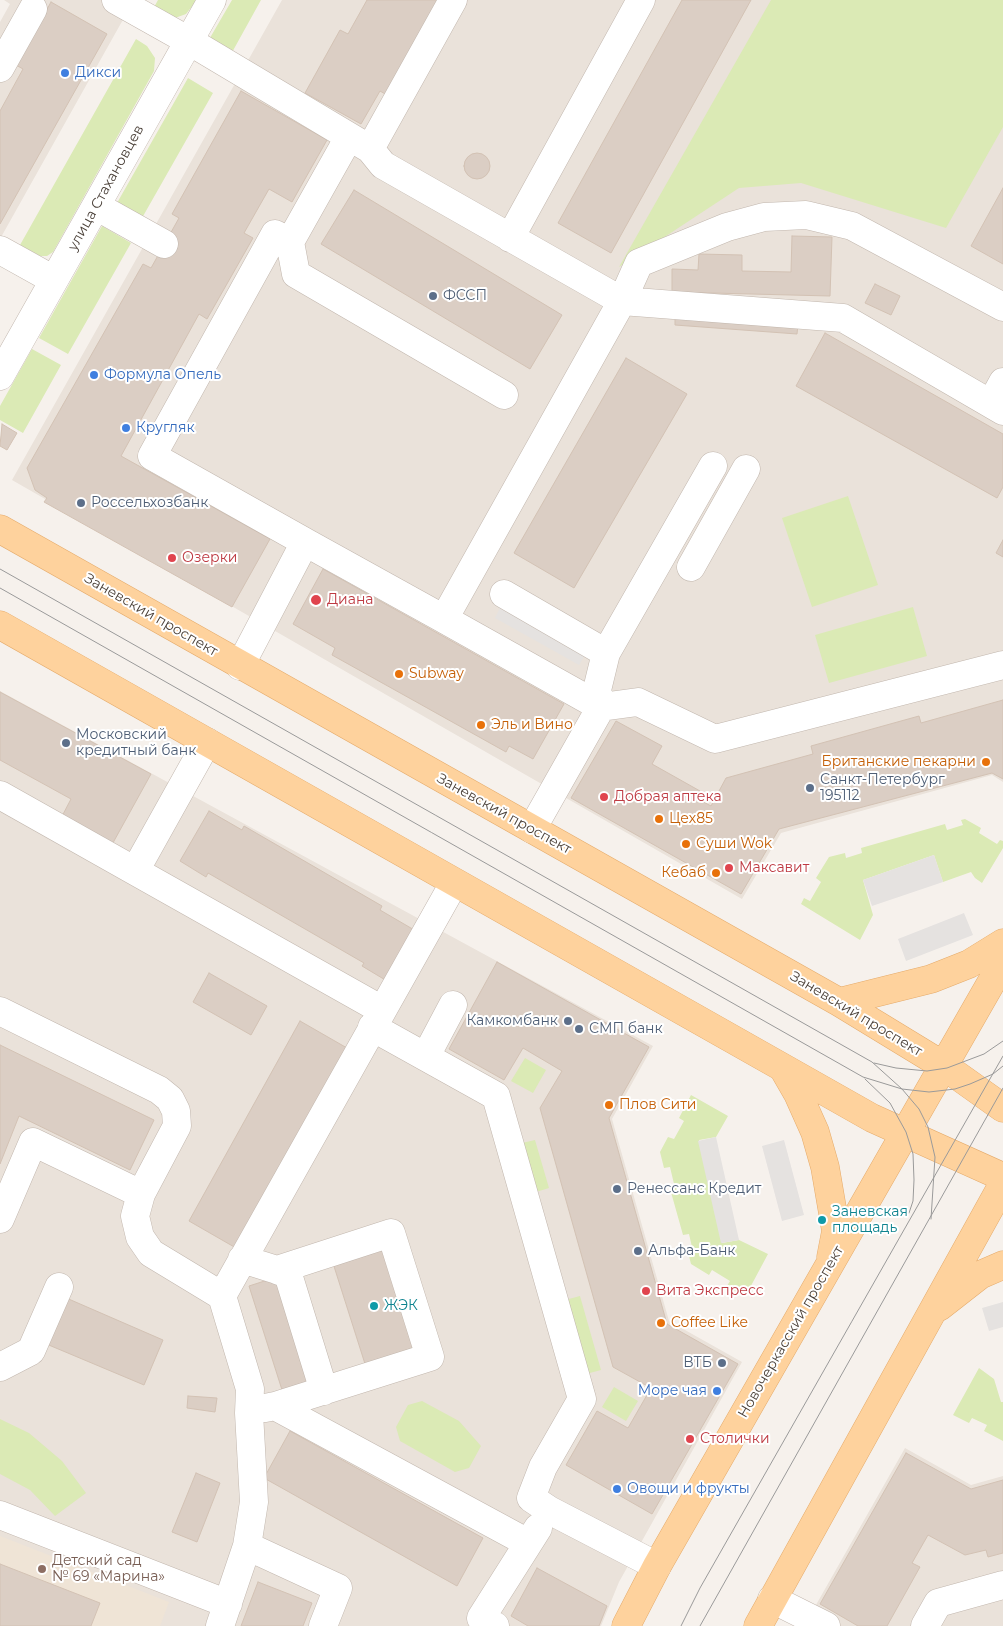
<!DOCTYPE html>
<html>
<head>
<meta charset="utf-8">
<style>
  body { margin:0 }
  canvas { display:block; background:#f6f1ec }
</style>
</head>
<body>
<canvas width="1003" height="1626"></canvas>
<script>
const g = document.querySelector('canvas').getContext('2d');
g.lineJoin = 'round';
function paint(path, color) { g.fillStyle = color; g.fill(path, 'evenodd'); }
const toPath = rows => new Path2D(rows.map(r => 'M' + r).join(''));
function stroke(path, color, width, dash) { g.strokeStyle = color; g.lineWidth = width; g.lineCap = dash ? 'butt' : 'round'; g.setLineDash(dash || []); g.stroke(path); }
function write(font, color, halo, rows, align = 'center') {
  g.font = font + ' Montserrat,sans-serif'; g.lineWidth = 4; g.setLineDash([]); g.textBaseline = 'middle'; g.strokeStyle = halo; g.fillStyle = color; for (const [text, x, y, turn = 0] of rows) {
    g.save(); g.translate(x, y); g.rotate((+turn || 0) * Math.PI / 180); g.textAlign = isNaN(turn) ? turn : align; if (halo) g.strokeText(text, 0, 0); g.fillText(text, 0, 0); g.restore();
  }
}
const residential = toPath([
  [4,0,134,0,0,239,0,22,10,4],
  [282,0,1003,0,1003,782,992,775,781,833,742,899,12,480],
  [0,691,653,1046,612,1119,669,1321,742,1362,619,1582,601,1626,0,1626],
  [905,1448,971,1485,1003,1476,1003,1626,804,1626]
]);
const education = toPath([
  [0,1536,169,1602,160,1626,0,1626]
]);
const green = toPath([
  [158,0,197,0,186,14,175,18,152,11],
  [232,0,261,0,230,56,207,43],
  [771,0,1003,0,1003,127,946,228,801,183,739,188,619,267],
  [136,39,147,46,155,58,154,71,53,252,47,256,40,256,20,245],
  [188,78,213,93,142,218,117,203],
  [102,226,131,243,68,354,39,338],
  [32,349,61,365,23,433,0,420,0,406],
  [848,496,878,585,812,607,782,518],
  [913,607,927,656,829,683,815,635],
  [965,819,981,828,979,833,997,844,1000,840,1003,841,1003,848,982,883,975,878,971,872,943,882,934,855,863,880,873,915,860,940,801,904,804,898,810,901,821,882,816,878,829,857,845,853,846,858,862,853,861,848,945,824,947,830,963,825,961,820],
  [525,1058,546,1070,533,1093,511,1081],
  [691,1095,728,1116,716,1137,699,1140,722,1243,739,1240,768,1254,745,1297,727,1286,730,1281,712,1270,709,1275,691,1264,687,1248,692,1247,689,1234,683,1235,669,1185,674,1184,670,1167,664,1168,660,1152,668,1137,674,1139,684,1121,679,1118],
  [535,1140,549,1188,536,1192,522,1143],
  [580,1296,601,1370,586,1374,565,1300],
  [979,1368,994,1379,1001,1402,1003,1402,1003,1441,984,1431,987,1425,972,1418,969,1423,953,1415],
  [614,1387,638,1401,626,1421,602,1407],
  [422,1401,459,1421,481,1446,469,1468,455,1472,400,1441,396,1427,408,1405],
  [0,1419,29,1433,62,1461,86,1493,55,1516,30,1490,0,1474]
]);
const parking = toPath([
  [502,604,587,652,579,665,495,618],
  [934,855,943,882,872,906,863,880],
  [964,913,973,935,906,961,898,939],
  [716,1137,739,1240,721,1243,698,1141],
  [784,1140,804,1215,782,1221,762,1146],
  [1003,1302,1003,1327,989,1331,982,1308]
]);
const building = toPath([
  [367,0,440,0,387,95,380,91,361,124,305,93,340,30,348,34,367,0],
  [682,0,751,0,611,253,558,223,682,0],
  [51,2,107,34,0,224,0,111,23,69,16,65,51,2],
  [241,91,327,140,292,202,269,189,244,233,253,238,207,319,199,314,121,456,270,539,232,607,44,502,47,498,35,490,27,468,143,264,151,268,179,218,172,214,241,91],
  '464 166a13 13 0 1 1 26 0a13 13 0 1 1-26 0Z',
  [1003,188,1003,264,971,246,1003,188],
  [354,190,562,315,530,369,321,244,354,190],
  [792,236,832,237,830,296,672,292,672,269,698,270,699,254,742,255,742,271,791,272,792,236],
  [875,284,900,296,891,315,865,303,875,284],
  [675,315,798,324,797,334,675,325,675,315],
  [825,333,1003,434,1003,487,997,498,796,386,825,333],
  [626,358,687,394,574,588,514,553,626,358],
  [2,424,17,433,7,450,0,446,2,424],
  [1003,540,1003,557,996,553,1003,540],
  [323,569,564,704,533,759,509,746,506,752,420,704,332,655,335,648,293,624,323,569],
  [0,692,151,774,109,850,59,822,71,799,0,760,0,692],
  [1003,700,1003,779,992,773,779,829,741,894,571,798,616,721,662,746,652,764,700,791,696,798,711,806,726,778,813,754,811,746,919,716,921,723,1003,700],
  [209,811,242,830,244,826,382,906,380,910,416,931,387,981,362,966,364,963,208,873,206,877,180,861,209,811],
  [497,962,649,1047,609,1118,667,1324,738,1364,652,1514,566,1465,597,1411,628,1428,651,1388,613,1367,540,1108,562,1071,523,1048,504,1080,449,1049,497,962],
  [209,973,267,1006,251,1035,193,1002,209,973],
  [300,1021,347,1048,236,1248,189,1221,300,1021],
  [0,1045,154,1120,130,1170,19,1116,0,1164,0,1045],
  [383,1244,416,1351,366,1367,332,1260,383,1244],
  [277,1277,310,1384,283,1393,249,1286,277,1277],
  [64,1297,163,1340,144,1385,44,1343,64,1297],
  [188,1396,217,1398,215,1412,187,1408,188,1396],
  [290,1431,483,1538,457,1586,264,1478,290,1431],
  [906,1453,971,1489,1003,1480,1003,1553,988,1557,986,1550,965,1555,928,1535,912,1563,920,1567,887,1626,858,1626,820,1604,906,1453],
  [196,1473,220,1483,197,1542,172,1532,196,1473],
  [0,1564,100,1603,91,1626,0,1626,0,1564],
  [537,1568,607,1606,599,1626,528,1626,511,1616,537,1568],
  [258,1582,312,1603,303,1626,241,1626,258,1582]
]);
const minor = toPath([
  [116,0,189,41,370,149,383,165,622,301,444,619,601,707,532,829],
  [0,68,33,9],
  [370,149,453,0],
  [96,206,164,244],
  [510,238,641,0],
  [290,242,296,274,504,395],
  [0,250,54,280],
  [1003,307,852,226,806,215,764,217,727,227,639,263,622,301,843,318,1003,411],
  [0,376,212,0],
  [991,404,1003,382],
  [713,466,606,653,597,690,601,707,638,702,715,739,1003,665],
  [305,542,444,619],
  [691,567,746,469],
  [504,594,606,653],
  [240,666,305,542,152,456,275,234,290,242,349,137],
  [207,742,135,871,382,1010],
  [0,795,135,871],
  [0,1011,159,1090,170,1099,176,1111,177,1126,141,1194,135,1216,140,1237,151,1253,222,1296,250,1389,249,1413,254,1502,247,1546,220,1626],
  [372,1027,496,1096,582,1399,543,1467,531,1498,549,1510,657,1566],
  [426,1056,453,1005],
  [0,1219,33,1142,141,1194],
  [242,1259,277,1270,391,1233,430,1357,275,1406],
  [277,1270,288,1274,324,1391],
  [222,1296,454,883],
  [0,1367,31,1351,59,1287],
  [265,1408,275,1406,528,1543],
  [0,1515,228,1604],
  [247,1546,338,1588,323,1626],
  [772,1599,826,1626],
  [495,1626,481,1618,538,1528],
  [925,1626,938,1603,1003,1585]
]);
const major = toPath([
  [0,529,839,1002,944,1066,1003,1108],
  [0,625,872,1118,1003,1177],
  [839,1002,931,979,969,964,1003,943],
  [783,1068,798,1094,815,1132,825,1167,836,1231,831,1257],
  [939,1307,980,1275,1003,1265],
  [626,1626,657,1566,1003,962],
  [758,1626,1003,1184]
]);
const tram = toPath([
  [0,569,872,1062,902,1089,919,1109,928,1127,935,1157,931,1219],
  [0,588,863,1077,902,1089,929,1092,955,1089,970,1084,993,1074,1003,1066],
  [874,1063,896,1068,927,1071,947,1068,984,1054,1003,1041],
  [865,1079,890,1103,906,1132,913,1154,914,1180,913,1201,909,1213],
  [681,1626,700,1588,1003,1056],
  [700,1626,1003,1088]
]);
const markers = [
  [65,73,5,"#3f7fe0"],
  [433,296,5,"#5c6f8a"],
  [94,375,5,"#3f7fe0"],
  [126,428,5,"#3f7fe0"],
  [81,503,5,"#5c6f8a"],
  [172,558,5,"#e0444e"],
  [316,600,6,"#e0444e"],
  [399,674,5,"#e8710a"],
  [481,725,5,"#e8710a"],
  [66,743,5,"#5c6f8a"],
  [986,762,5,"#e8710a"],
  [810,788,5,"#5c6f8a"],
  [604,797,5,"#e0444e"],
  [659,819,5,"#e8710a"],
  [686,844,5,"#e8710a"],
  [729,868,5,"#e0444e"],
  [716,873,5,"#e8710a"],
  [568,1021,5,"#5c6f8a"],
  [579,1029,5,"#5c6f8a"],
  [609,1105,5,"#e8710a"],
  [617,1189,5,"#5c6f8a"],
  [822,1220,5,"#0f9aa8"],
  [638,1251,5,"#5c6f8a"],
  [646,1291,5,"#e0444e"],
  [374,1306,5,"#0f9aa8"],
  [661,1323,5,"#e8710a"],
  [722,1363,5,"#5c6f8a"],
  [717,1391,5,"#3f7fe0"],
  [690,1439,5,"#e0444e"],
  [617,1489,5,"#3f7fe0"],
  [42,1569,5,"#8d6e63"]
];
const shopNames = [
  ["Дикси",75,73],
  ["Формула Опель",104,375],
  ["Кругляк",136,428],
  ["Море чая",707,1391,"right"],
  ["Овощи и фрукты",627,1489]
];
const streetNames = [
  ["улица Стахановцев",106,188,-61],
  ["Заневский проспект",151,615,30],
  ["Заневский проспект",504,814,29],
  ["Заневский проспект",856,1014,31],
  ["Новочеркасский проспект",791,1332,-60]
];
const serviceNames = [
  ["ФССП",443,296],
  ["Россельхозбанк",91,503],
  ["Московский",76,735],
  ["кредитный банк",76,751],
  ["Санкт-Петербург",820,780],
  ["195112",820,796],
  ["Камкомбанк",558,1021,"right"],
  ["СМП банк",589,1029],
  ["Ренессанс Кредит",627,1189],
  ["Альфа-Банк",648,1251],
  ["ВТБ",712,1363,"right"]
];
const healthNames = [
  ["Озерки",182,558],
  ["Диана",327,600],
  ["Добрая аптека",614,797],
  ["Максавит",739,868],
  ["Вита Экспресс",656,1291],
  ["Столички",700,1439]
];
const foodNames = [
  ["Subway",409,674],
  ["Эль и Вино",491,725],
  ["Британские пекарни",976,762,"right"],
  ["Цех85",669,819],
  ["Суши Wok",696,844],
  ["Кебаб",706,873,"right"],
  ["Плов Сити",619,1105],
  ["Coffee Like",671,1323]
];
const cultureNames = [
  ["Заневская",832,1212],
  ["площадь",832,1228],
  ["ЖЭК",384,1306]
];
const educationNames = [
  ["Детский сад",52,1561],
  ["№ 69 «Марина»",52,1577]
];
paint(residential, '#eae2da');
paint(education, '#efe4d6');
paint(green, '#dbeab5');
paint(parking, '#e5e2e0');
paint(building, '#dbcec4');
stroke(building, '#d3c2b4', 1);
stroke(minor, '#c2b7ae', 29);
stroke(major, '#e5ab6b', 29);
stroke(minor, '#fff', 28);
stroke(major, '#fed29d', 28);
stroke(tram, '#9a9a9a', 1);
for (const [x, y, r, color] of markers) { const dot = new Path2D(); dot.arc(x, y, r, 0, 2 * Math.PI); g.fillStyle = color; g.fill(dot); stroke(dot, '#fff', 2); }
write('14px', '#366cbe', '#fff', shopNames, 'left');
write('14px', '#4b4139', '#fff', streetNames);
write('14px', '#4e5e75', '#fff', serviceNames, 'left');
write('14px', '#be3a42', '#fff', healthNames, 'left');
write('14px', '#c56008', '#fff', foodNames, 'left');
write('14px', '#0d838f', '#fff', cultureNames, 'left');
write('14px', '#785e54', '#fff', educationNames, 'left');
</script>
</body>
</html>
